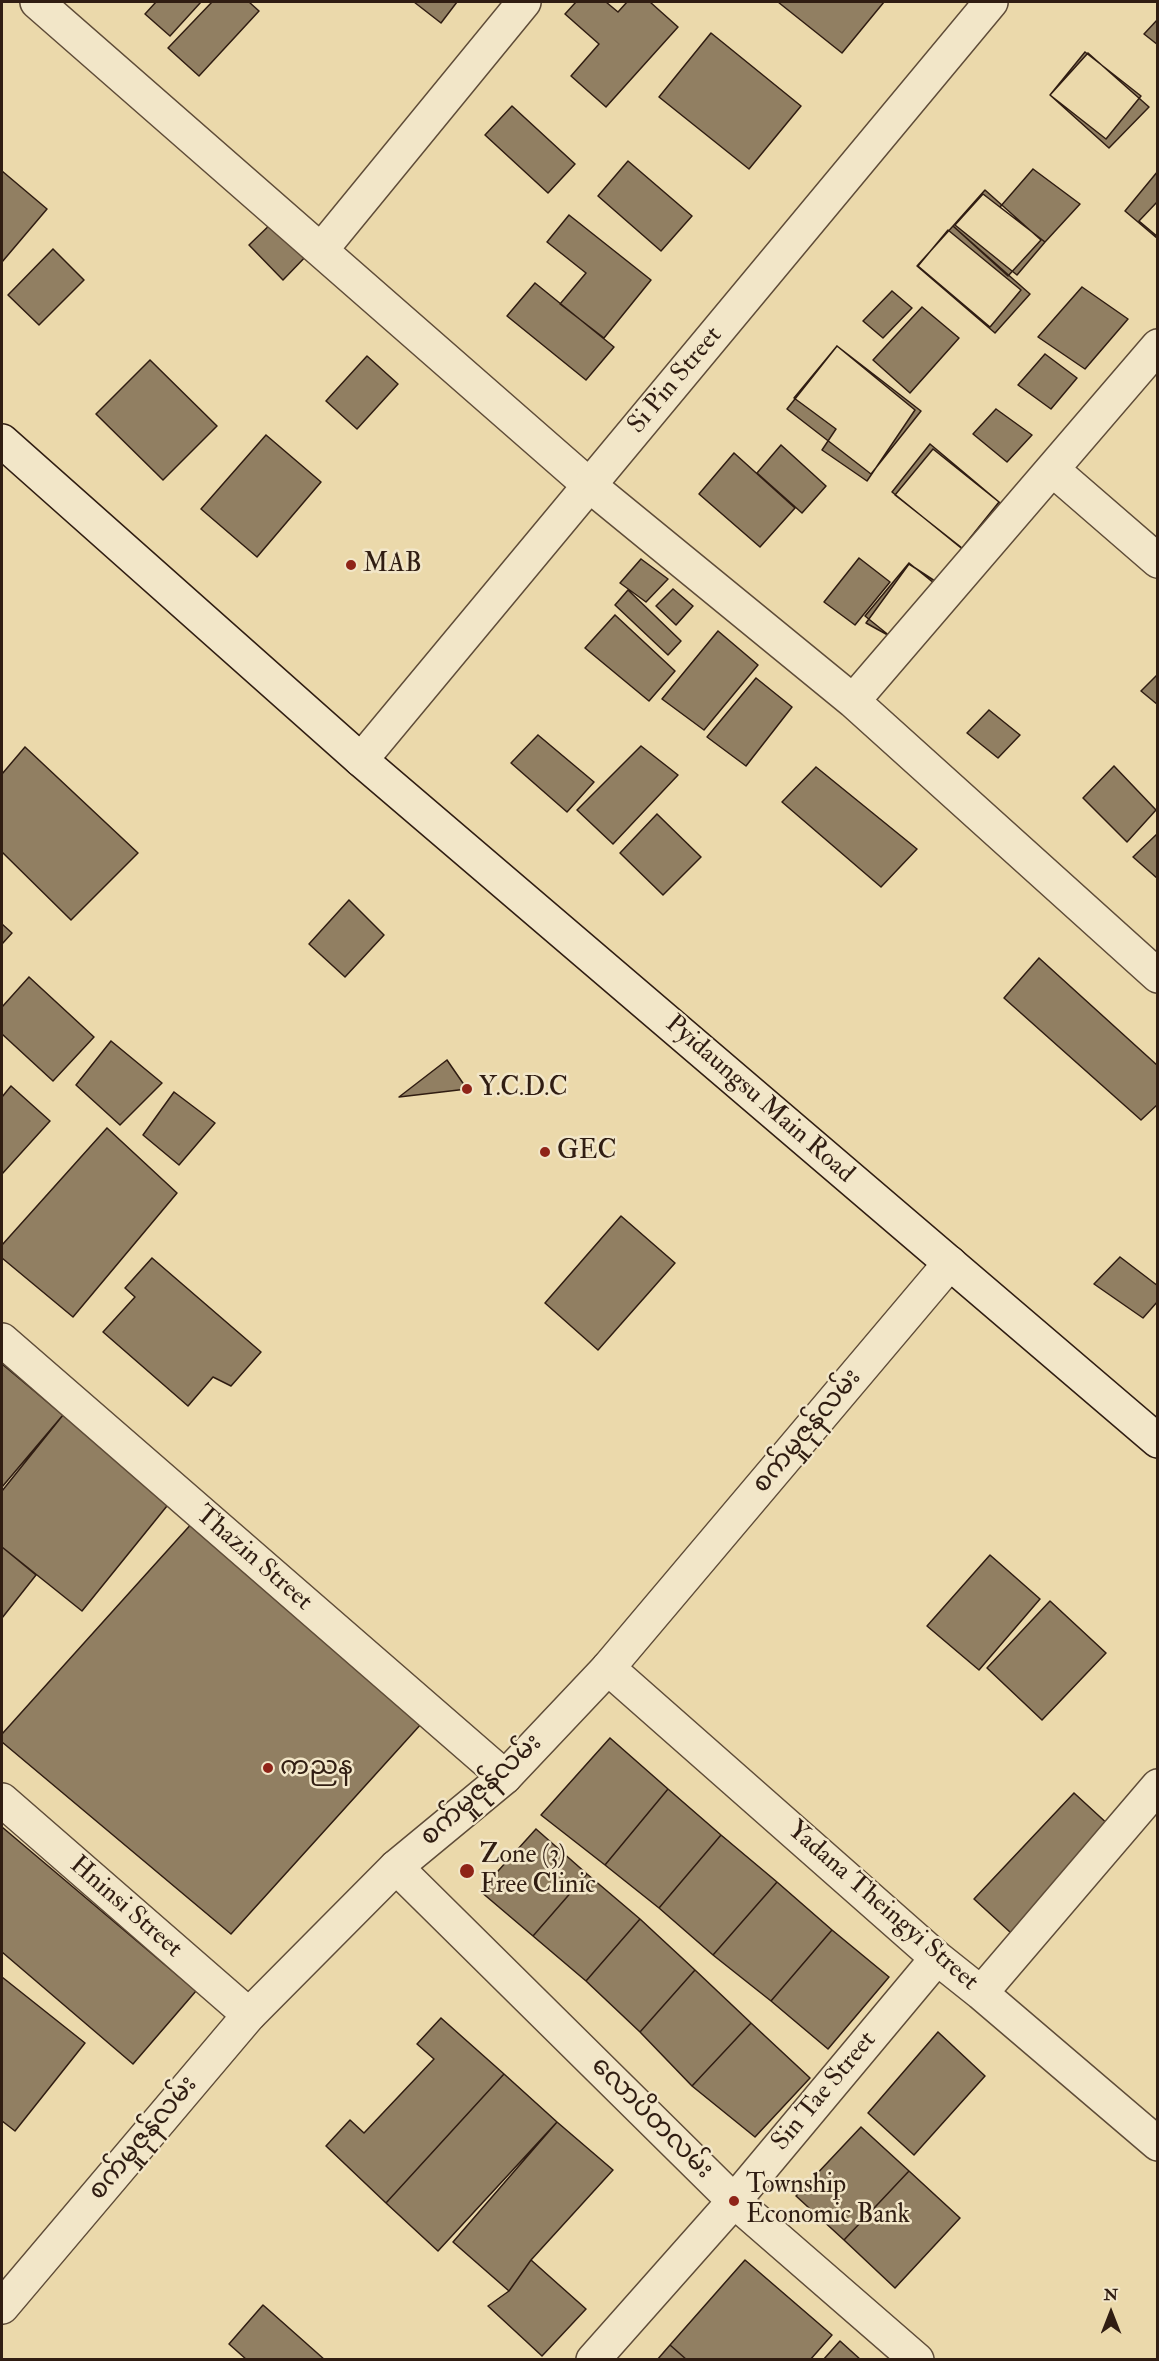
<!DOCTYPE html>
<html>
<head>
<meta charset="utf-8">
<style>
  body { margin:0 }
  #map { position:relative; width:1159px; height:2361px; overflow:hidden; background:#ebd9ab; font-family:"IM FELL Double Pica",serif }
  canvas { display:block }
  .frame { position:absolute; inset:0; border:3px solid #301d12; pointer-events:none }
  .north { position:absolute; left:1081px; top:2283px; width:60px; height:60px; -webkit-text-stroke:4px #f2e6c8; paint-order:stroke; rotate:0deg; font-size:16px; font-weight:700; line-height:24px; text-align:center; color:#301d12 }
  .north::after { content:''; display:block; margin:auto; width:21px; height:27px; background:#301d12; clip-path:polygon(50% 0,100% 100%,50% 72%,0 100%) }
</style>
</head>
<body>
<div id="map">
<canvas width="1159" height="2361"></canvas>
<div class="frame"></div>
<div class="north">N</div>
</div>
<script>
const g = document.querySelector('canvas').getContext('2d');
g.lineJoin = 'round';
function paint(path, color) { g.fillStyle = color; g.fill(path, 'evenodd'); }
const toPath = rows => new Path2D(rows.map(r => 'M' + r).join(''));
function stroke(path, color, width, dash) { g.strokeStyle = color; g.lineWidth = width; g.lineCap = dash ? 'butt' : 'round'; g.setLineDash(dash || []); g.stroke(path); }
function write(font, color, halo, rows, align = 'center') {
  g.font = font + ' "IM FELL Double Pica","Noto Sans Myanmar",serif'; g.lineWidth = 5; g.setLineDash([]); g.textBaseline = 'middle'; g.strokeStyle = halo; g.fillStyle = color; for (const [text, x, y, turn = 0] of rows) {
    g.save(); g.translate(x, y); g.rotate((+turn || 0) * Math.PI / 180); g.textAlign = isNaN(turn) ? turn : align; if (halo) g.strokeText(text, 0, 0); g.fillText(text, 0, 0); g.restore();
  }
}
const building = toPath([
  [156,2,201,2,170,36,145,14,156,2],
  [212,2,249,2,259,11,199,76,168,48,212,2],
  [414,2,457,2,441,23,414,2],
  [576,2,606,2,618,12,627,2,650,2,678,27,606,107,571,76,599,44,565,14,576,2],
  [778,2,884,2,842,53,778,2],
  [1158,19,1158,45,1144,34,1158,19],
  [711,33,801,106,749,169,659,97,711,33],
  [1085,52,1141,96,1106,139,1050,95,1085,52],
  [1088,53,1149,107,1109,148,1050,95,1088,53],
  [512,106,575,164,548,193,485,135,512,106],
  [628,161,692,216,661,251,598,196,628,161],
  [1033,169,1080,204,1045,242,1000,207,1033,169],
  [2,171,47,209,2,262,2,171],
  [1158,171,1158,239,1125,211,1158,171],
  [985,190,1041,240,1008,276,953,226,985,190],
  [983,194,1045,242,1017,275,955,225,983,194],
  [1158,201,1158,237,1139,221,1158,201],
  [569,215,651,280,604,338,560,304,586,273,547,242,569,215],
  [277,218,311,251,283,280,249,245,277,218],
  [953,226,1030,294,995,333,917,266,953,226],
  [948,230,1021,290,990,327,918,266,948,230],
  [53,249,84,280,39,325,8,295,53,249],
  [535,283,614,347,586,380,507,316,535,283],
  [1082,287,1128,319,1085,369,1038,337,1082,287],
  [892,291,912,308,883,338,863,321,892,291],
  [922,307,959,338,910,393,873,360,922,307],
  [837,346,921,411,871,474,787,409,837,346],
  [837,346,915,410,867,481,822,450,836,429,794,398,837,346],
  [1045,354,1077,378,1051,409,1018,385,1045,354],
  [367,356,398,384,357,429,326,401,367,356],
  [150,360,217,426,163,480,96,414,150,360],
  [996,409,1032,435,1007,462,973,434,996,409],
  [266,435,321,482,257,557,201,509,266,435],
  [930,444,1005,507,966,552,892,492,930,444],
  [781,445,826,486,802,513,757,473,781,445],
  [933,449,999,502,962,548,895,495,933,449],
  [734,453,795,508,760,547,699,494,734,453],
  [859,558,890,582,855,625,824,602,859,558],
  [641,559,668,579,646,602,620,583,641,559],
  [909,563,940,588,896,641,865,616,909,563],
  [909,564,938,583,895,639,866,623,909,564],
  [673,589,693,606,676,625,656,606,673,589],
  [628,590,681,641,668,655,615,605,628,590],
  [615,615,675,671,649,701,585,648,615,615],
  [718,631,758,665,704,730,662,699,718,631],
  [1158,674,1158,705,1141,691,1158,674],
  [756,678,792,707,746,766,707,737,756,678],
  [989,710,1020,735,998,758,967,733,989,710],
  [538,735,594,782,567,812,511,763,538,735],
  [641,746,678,775,613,844,577,810,641,746],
  [25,747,138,853,71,920,2,852,2,774,25,747],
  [1114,766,1156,810,1127,842,1083,798,1114,766],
  [816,767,917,849,881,887,782,802,816,767],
  [657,814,701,857,663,895,620,853,657,814],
  [1158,833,1158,879,1133,857,1158,833],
  [349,900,384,935,345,977,309,944,349,900],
  [2,924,12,933,2,944,2,924],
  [1039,958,1158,1066,1158,1104,1141,1120,1004,998,1039,958],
  [29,977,94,1037,53,1081,2,1034,2,1007,29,977],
  [111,1041,162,1083,120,1125,76,1085,111,1041],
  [447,1060,467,1089,399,1097,447,1060],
  [11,1086,50,1121,2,1174,2,1097,11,1086],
  [174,1092,215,1123,179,1165,143,1135,174,1092],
  [107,1128,177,1193,73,1317,2,1258,2,1245,107,1128],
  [621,1216,675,1263,598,1350,545,1303,621,1216],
  [1120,1257,1158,1286,1158,1301,1143,1318,1094,1284,1120,1257],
  [152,1258,261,1352,231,1386,213,1377,188,1406,103,1332,135,1297,125,1288,152,1258],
  [2,1364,63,1415,2,1487,2,1364],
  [63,1415,171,1501,82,1611,2,1547,2,1491,63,1415],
  [194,1521,422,1723,231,1934,2,1742,2,1734,194,1521],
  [2,1547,36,1575,2,1618,2,1547],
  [990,1555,1040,1599,979,1670,927,1626,990,1555],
  [1050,1601,1106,1653,1042,1720,987,1668,1050,1601],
  [610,1738,668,1789,605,1865,541,1815,610,1738],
  [668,1789,721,1835,659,1908,605,1865,668,1789],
  [1074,1793,1111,1827,1011,1933,974,1899,1074,1793],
  [2,1827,196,1991,133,2064,2,1952,2,1827],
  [536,1829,587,1874,533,1936,480,1891,536,1829],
  [721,1835,777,1882,713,1955,659,1908,721,1835],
  [587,1874,640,1919,586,1981,533,1936,587,1874],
  [777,1882,832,1930,771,2001,713,1955,777,1882],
  [640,1919,695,1970,640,2032,586,1981,640,1919],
  [832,1930,889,1977,828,2049,771,2001,832,1930],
  [695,1970,751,2023,692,2086,640,2032,695,1970],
  [2,1977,85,2043,15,2131,2,2121,2,1977],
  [441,2018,504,2074,386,2203,326,2146,350,2120,364,2133,434,2059,417,2044,441,2018],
  [751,2023,810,2078,755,2137,692,2086,751,2023],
  [938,2032,985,2076,914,2155,868,2113,938,2032],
  [504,2074,557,2122,438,2251,386,2203,504,2074],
  [557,2122,613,2170,531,2260,509,2291,453,2242,557,2122],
  [861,2127,909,2171,844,2240,796,2196,861,2127],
  [909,2171,960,2218,895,2288,844,2240,909,2171],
  [531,2260,586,2309,542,2356,488,2306,509,2291,531,2260],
  [745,2260,832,2335,810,2360,687,2360,670,2345,745,2260],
  [263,2305,325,2360,247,2360,229,2344,263,2305],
  [840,2341,861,2360,823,2360,840,2341],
  [670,2345,687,2360,657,2360,670,2345]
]);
const minor = toPath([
  [37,2,589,485,853,701,1158,976],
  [321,250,524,2],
  [1053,470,1158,561],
  [853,701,1158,346],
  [2,1340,505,1777],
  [608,1668,937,1958,981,1993,1158,2144],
  [2,1800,249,2015],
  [396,1867,734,2201,917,2360],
  [981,1993,1158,1786],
  [593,2360,734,2201,937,1958]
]);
const tertiary = toPath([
  [361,760,991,2],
  [2,2307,249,2015,396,1867,505,1777,608,1668,950,1263]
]);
const secondary = toPath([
  [2,441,361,760,1158,1441]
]);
const markers = [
  [351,565,6,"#8f2418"],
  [467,1089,6,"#8f2418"],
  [545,1152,6,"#8f2418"],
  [268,1768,6,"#8f2418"],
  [467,1871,8,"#8f2418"],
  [734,2201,6,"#8f2418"]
];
const streetNames = [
  ["Si Pin Street",676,381,-50],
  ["Pyidaungsu Main Road",759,1100,41],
  ["စက်မှုဇုန်လမ်း",808,1432,-50],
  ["Thazin Street",253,1559,41],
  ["စက်မှုဇုန်လမ်း",482,1791,-42],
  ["Yadana Theingyi Street",882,1907,41],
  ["Hninsi Street",125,1908,41],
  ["Sin Tae Street",825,2092,-50],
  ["လောပိတလမ်း",651,2119,45],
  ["စက်မှုဇုန်လမ်း",144,2139,-50]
];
const poiNames = [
  ["MAB",363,565],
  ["Y.C.D.C",479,1089],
  ["GEC",557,1152],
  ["ကညန",280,1768],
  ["Zone (3)",480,1856],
  ["Free Clinic",480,1886],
  ["Township",746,2186],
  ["Economic Bank",746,2216]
];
paint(building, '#917f62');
stroke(building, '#301d12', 1.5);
stroke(minor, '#5f4c38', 36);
stroke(tertiary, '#5f4c38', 36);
stroke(secondary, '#301d12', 36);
stroke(minor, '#f2e6c8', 33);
stroke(tertiary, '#f2e6c8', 33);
stroke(secondary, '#f2e6c8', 33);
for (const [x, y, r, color] of markers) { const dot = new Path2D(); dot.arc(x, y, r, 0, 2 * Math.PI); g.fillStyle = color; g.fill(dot); stroke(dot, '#f2e6c8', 2); }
write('26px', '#301d12', '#f2e6c8', streetNames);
write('26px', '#301d12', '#f2e6c8', poiNames, 'left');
</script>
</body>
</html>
